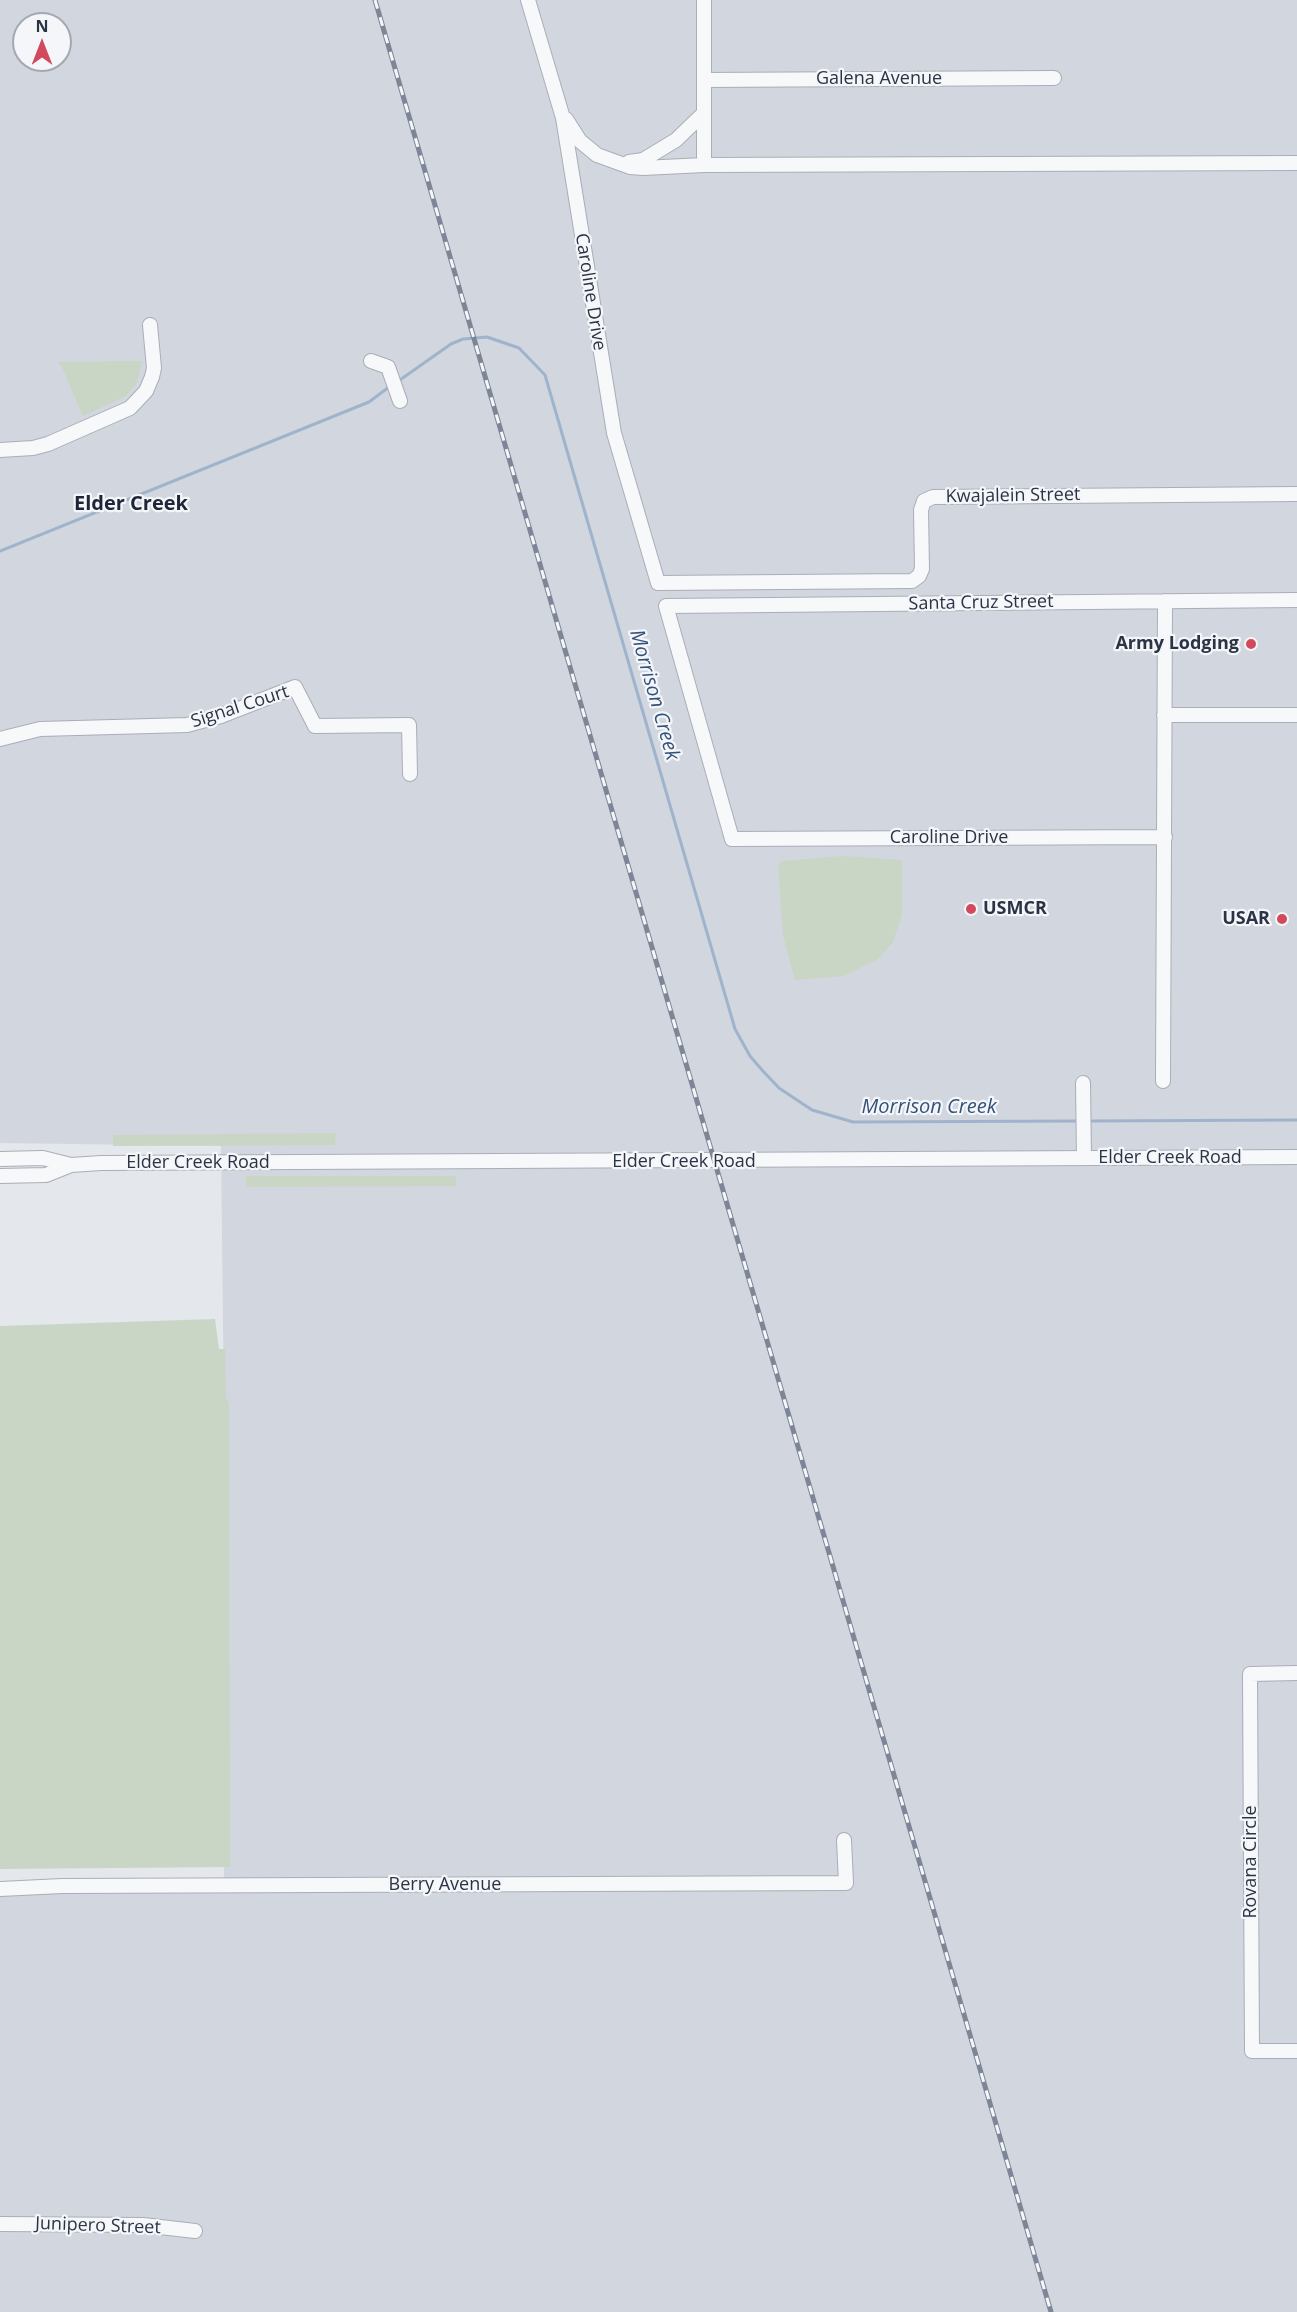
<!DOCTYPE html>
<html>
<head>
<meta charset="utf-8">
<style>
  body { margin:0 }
  #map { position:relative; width:1297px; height:2312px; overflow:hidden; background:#e4e7ec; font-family:"Open Sans",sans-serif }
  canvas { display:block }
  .north { position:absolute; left:12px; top:12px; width:60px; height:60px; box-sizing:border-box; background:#f4f6f9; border:2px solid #a4a8b1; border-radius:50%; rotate:0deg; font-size:16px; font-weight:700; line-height:24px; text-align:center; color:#2b3445 }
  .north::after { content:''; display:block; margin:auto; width:21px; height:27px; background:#d1495b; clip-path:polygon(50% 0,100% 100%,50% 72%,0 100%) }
</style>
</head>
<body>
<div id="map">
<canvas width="1297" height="2312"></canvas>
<div class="north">N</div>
</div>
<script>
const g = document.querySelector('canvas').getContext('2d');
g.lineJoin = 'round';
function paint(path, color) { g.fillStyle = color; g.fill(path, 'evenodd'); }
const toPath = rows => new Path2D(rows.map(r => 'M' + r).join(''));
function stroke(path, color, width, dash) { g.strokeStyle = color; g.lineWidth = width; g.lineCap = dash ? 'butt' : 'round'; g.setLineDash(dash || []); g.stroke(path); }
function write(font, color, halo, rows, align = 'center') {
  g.font = font + ' "Open Sans",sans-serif'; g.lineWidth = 4.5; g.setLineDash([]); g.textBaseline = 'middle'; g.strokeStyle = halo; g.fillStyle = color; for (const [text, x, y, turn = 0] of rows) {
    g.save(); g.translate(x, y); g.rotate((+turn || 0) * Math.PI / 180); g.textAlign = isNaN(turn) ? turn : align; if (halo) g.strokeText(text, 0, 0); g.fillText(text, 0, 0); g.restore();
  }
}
const built = toPath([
  [0,0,1297,0,1297,2312,0,2312,0,1893,224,1889,224,1409,221,1146,0,1143],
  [24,24,60,24,60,60,24,60]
]);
const green = toPath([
  [142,361,137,383,126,396,83,416,62,367,57,362],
  [843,856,902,860,902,915,893,942,878,959,844,976,795,980,783,935,778,867,782,861],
  [336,1133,335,1145,113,1146,113,1135],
  [246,1176,456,1176,456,1186,246,1187],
  [215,1319,219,1349,225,1349,226,1398,229,1403,230,1867,0,1869,0,1326]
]);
const stream = toPath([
  [397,382,451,344,463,339,487,337,519,348,545,375,735,1029,750,1056,762,1070,779,1088,812,1110,853,1122,1079,1121],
  [0,551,369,402,389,387],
  [1089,1121,1297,1120]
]);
const minor = toPath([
  [528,0,563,118,614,433,658,583,912,581,919,576,922,569,921,510,924,501,933,497,1297,494],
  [704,80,1054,78],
  [704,113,704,165],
  [566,119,580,141,597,155,630,167,643,168,704,165,1297,163],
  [629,162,643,160,676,140,704,113,704,0],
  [371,361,388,367,400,401],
  [0,450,33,448,48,444,130,408,146,391,152,377,154,368,150,325],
  [1164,715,1297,715],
  [0,739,40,729,187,725,221,716,295,687,315,726,409,725,410,774],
  [1165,837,732,839,666,606,1297,600],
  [1163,1081,1165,601],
  [1083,1083,1084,1158],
  [0,1159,43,1158,71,1165,101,1163,1297,1157],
  [0,1176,46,1175,71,1165],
  [1297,1673,1250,1674,1252,2051,1297,2051],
  [0,1889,62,1886,846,1883,844,1840],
  [0,2224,143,2225,195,2231]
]);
const rail = toPath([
  [375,0,1051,2312]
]);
const markers = [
  [1251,644,6,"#d1495b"],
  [971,909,6,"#d1495b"],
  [1282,919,6,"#d1495b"]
];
const streetNames = [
  ["Galena Avenue",879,79],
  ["Caroline Drive",590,292,81],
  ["Kwajalein Street",1013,496,-1],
  ["Santa Cruz Street",981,603,-1],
  ["Signal Court",240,707,-18],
  ["Caroline Drive",949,838],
  ["Elder Creek Road",1170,1158],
  ["Elder Creek Road",684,1162],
  ["Elder Creek Road",198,1163],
  ["Rovana Circle",1251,1862,-90],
  ["Berry Avenue",445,1885],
  ["Junipero Street",98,2226,2]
];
const poiNames = [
  ["Army Lodging",1239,644],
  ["USMCR",983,909,"left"],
  ["USAR",1270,919]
];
const neighbourhoodNames = [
  ["Elder Creek",131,504]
];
const waterNames = [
  ["Morrison Creek",654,695,74],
  ["Morrison Creek",929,1107]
];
paint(built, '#d2d6de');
paint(green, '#c9d6c5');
stroke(stream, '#9fb4cc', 3);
stroke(minor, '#a9aeb7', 16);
stroke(minor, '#f7f8fa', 14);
stroke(rail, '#7d8696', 5);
stroke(rail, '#f4f6f9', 3, [9]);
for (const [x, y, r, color] of markers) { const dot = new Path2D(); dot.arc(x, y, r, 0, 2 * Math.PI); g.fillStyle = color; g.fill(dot); stroke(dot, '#f4f6f9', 2); }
write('18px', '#2b3445', '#f4f6f9', streetNames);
write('bold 18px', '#2b3445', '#f4f6f9', poiNames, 'right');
write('bold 20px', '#1d2536', '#f4f6f9', neighbourhoodNames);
write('italic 20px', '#34527a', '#f4f6f9', waterNames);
</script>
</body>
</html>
